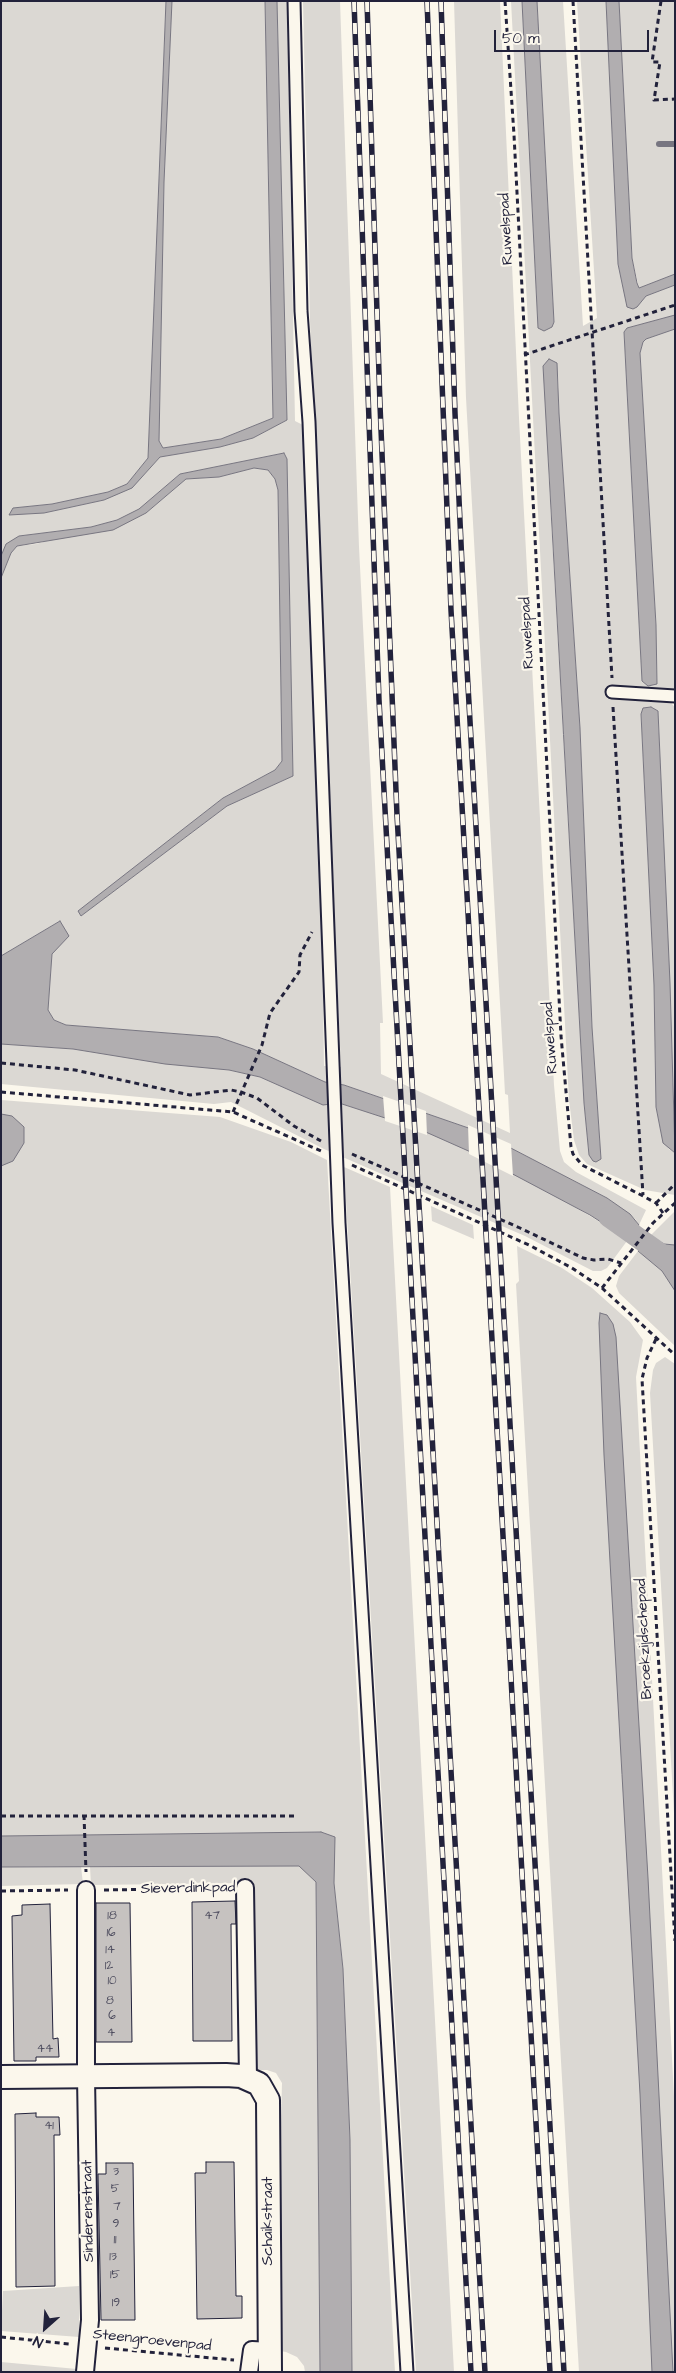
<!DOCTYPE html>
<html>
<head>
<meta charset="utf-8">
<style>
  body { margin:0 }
  #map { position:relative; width:676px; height:2373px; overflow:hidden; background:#fbf7ec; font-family:"Architects Daughter",sans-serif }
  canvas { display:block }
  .frame { position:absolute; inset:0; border:2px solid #22223b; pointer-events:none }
  .north { position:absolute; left:20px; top:2303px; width:50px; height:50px; -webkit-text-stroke:4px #fbf7ec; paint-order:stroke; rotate:206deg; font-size:14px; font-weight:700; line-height:20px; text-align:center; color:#22223b }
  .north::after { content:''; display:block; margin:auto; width:18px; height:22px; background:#22223b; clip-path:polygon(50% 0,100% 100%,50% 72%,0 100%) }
  .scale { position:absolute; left:494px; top:30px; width:155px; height:22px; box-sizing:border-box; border:2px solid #22223b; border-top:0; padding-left:6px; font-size:15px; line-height:18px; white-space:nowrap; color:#22223b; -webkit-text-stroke:4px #fbf7ec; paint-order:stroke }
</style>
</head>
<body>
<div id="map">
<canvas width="676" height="2373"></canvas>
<div class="frame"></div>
<div class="north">N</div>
<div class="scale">50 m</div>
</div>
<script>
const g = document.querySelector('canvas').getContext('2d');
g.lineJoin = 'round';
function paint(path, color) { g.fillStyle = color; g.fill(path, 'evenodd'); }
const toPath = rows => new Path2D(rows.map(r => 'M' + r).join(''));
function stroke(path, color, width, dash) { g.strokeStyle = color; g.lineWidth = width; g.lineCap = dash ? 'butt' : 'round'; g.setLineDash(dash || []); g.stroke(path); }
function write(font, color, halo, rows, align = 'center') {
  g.font = font + ' "Architects Daughter",sans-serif'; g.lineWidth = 4.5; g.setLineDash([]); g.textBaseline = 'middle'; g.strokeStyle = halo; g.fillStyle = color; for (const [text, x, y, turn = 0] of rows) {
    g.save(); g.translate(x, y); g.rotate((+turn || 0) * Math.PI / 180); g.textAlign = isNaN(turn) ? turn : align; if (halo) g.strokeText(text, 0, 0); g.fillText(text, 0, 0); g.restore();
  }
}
const green = toPath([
  [1,1,166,1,148,458,127,484,108,492,52,504,13,508,44,513,104,500,143,476,160,457,220,447,253,438,287,420,277,1,287,1,295,421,305,426,321,864,324,1066,341,1067,324,699,310,321,303,1,340,1,359,547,383,1023,380,1023,381,1074,510,1133,508,1095,505,1094,504,1075,466,398,454,1,500,1,519,418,554,1085,560,1151,564,1162,576,1172,646,1210,639,1225,635,1219,607,1198,480,1132,344,1085,325,1082,253,1049,218,1037,66,1025,54,1020,48,1010,52,954,60,921,1,956,1,578,11,553,17,546,36,544,146,513,186,479,219,477,254,468,268,470,275,479,278,490,282,761,275,770,223,798,79,911,81,916,227,806,293,776,287,459,284,453,180,474,139,510,117,520,91,527,19,536,1,556],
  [172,1,265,1,273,418,221,439,163,448,159,441,164,182],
  [511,1,522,1,538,328,552,327,554,322,537,1,563,1,583,326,597,318,577,1,606,1,618,264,622,280,641,301,646,296,675,285,675,315,627,328,624,332,642,681,648,686,657,683,656,625,640,353,643,342,646,339,675,329,675,688,672,690,670,701,675,708,675,1129,658,711,651,707,644,708,641,714,654,985,656,1107,661,1132,669,1149,675,1153,675,1195,645,1190,587,1164,579,1155,574,1140,569,1100],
  [558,374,559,413,580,728,592,1027,601,1159,589,1155,584,1103,548,465],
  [619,1,675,1,675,274,639,288,632,258],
  [1,1044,73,1049,229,1070,260,1077,323,1103,339,1103,439,1135,515,1171,615,1231,627,1241,607,1268,601,1271,593,1271,525,1236,324,1149,231,1102,214,1104,1,1084],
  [1,1100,220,1117,291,1142,327,1160,395,2372,352,2372,350,2140,343,1969,334,1883,334,1837,321,1832,1,1836],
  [344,1167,390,1187,454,2372,416,2372],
  [431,1206,473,1225,474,1239,432,1221],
  [675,1211,675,1245,664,1244,650,1236],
  [517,1246,562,1268,592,1288,630,1322,643,1340,636,1377,675,2115,675,2372,579,2372,516,1284,519,1281],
  [638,1251,662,1271,675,1291,675,1346,619,1293,616,1286,619,1276],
  [665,1357,675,1364,675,1831,650,1393,653,1370,656,1363],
  [138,1865,300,1866,316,1882,320,2372,305,2372,304,2366,297,2357,286,2352,275,2350,282,2083,276,2073,267,2070,253,2070,250,1883,91,1885,90,1867],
  [81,1866,83,1884,1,1886,1,1867],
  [79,2286,79,2337,1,2331,3,2291],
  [1,2362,77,2369,77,2372,1,2372]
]);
const water = toPath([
  [166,1,172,1,164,182,159,441,163,448,221,439,273,418,265,1,277,1,287,420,253,438,220,447,160,457,132,488,104,500,44,513,9,515,13,508,52,504,108,492,127,484,148,458,166,1],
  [522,1,537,1,554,322,552,327,544,331,538,328,522,1],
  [606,1,619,1,632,258,637,283,639,288,675,274,675,285,646,296,637,307,633,309,627,307,618,264,606,1],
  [675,315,675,329,646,339,643,342,640,353,656,625,657,684,648,686,642,681,624,332,627,328,675,315],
  [549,359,557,363,559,413,580,728,592,1027,601,1159,596,1162,593,1161,589,1155,584,1103,543,366,549,359],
  [284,453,287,459,293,776,227,806,81,916,78,911,223,798,275,770,282,761,278,490,275,479,268,470,254,468,219,477,186,479,146,513,113,530,17,546,11,553,1,578,1,556,6,544,19,536,91,527,117,520,139,509,180,474,284,453],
  [651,707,658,711,670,983,675,1153,663,1143,656,1107,654,985,641,714,643,708,651,707],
  [60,921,69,936,52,954,48,1010,54,1020,66,1025,218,1037,253,1049,325,1082,344,1085,480,1132,607,1198,630,1214,639,1225,627,1241,615,1231,590,1215,473,1153,419,1129,339,1103,323,1105,260,1077,229,1070,165,1064,73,1049,1,1044,1,956,60,921],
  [1,1114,12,1116,24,1127,24,1143,13,1161,1,1166,1,1114],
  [650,1236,664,1244,675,1245,675,1291,662,1271,638,1251,650,1236],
  [600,1313,607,1315,613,1324,616,1337,648,1878,673,2372,652,2372,640,2094,604,1455,599,1323,600,1313],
  [321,1832,335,1837,334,1883,343,1969,350,2140,352,2372,320,2372,316,1882,299,1866,1,1867,1,1836,321,1832]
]);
const pier = toPath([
  [383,1096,426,1111,427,1135,385,1121],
  [468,1125,511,1144,513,1176,469,1154]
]);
const stream = toPath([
  [659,144,675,144]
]);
const canal = toPath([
  [609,1217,675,1264]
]);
const building = toPath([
  [235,1901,236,1924,231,1924,232,2041,193,2041,192,1902,235,1901],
  [96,1903,130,1903,132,2042,96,2042,96,1903],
  [50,1904,53,2039,58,2038,59,2057,36,2057,36,2061,14,2061,12,1916,22,1915,22,1905,50,1904],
  [36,2113,36,2117,59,2117,60,2135,54,2135,55,2286,16,2287,15,2114,36,2113],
  [206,2162,234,2162,236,2296,242,2296,242,2318,197,2319,195,2173,206,2173,206,2162],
  [106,2163,133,2163,135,2320,101,2320,98,2174,106,2174,106,2163]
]);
const path = toPath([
  [505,1,514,135,561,1036,571,1147,573,1154,582,1165,643,1196,656,1203,663,1213],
  [573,1,612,678],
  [661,1,652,62,660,62,654,100,675,99],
  [524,355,675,305],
  [613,707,643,1195],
  [1,1063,75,1070,190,1095,231,1090,241,1092,257,1098,294,1126,321,1141],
  [1,1092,233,1112,321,1151],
  [233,1112,262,1045,270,1013,299,972,300,955,312,932],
  [352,1154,520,1228,583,1258,594,1260,608,1259,621,1263],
  [352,1165,531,1246,572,1268,602,1288,675,1355],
  [656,1203,675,1184],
  [602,1288,653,1223,675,1203],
  [656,1339,647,1358,642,1379,675,1941],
  [84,1815,86,1872],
  [1,1816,295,1816],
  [104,1890,228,1888],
  [1,1891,68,1890],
  [1,2337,69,2344],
  [105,2348,234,2360]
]);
const service = toPath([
  [294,1,301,311,309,422,339,1223,407,2372],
  [612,692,675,696]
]);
const pedestrian = toPath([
  [245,1888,248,2079],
  [85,2372,90,2320,86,2077,86,1890],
  [249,2372,252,2350,270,2351]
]);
const minor = toPath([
  [1,2077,226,2075,241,2076,259,2084,268,2100,270,2372]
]);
const rail = toPath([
  [354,1,379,700,471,2372],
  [367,1,380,405,397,815,485,2372],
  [427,1,451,610,550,2372],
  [441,1,455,413,466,651,564,2372]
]);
const numberNames = [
  ["18",112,1916],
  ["47",212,1916],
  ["16",111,1933],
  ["14",110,1950],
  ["12",109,1966],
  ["10",112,1981],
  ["8",110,2001],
  ["6",112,2016],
  ["4",111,2033],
  ["44",45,2049],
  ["41",49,2126],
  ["3",116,2172],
  ["5",115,2189],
  ["7",117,2207],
  ["9",116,2224],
  ["11",115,2240],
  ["13",113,2257],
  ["15",115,2275],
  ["19",116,2303]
];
const streetNames = [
  ["Ruwelspad",507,229,-93],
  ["Ruwelspad",528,633,-93],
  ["Ruwelspad",551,1038,-94],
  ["Broekzijdschepad",645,1639,-93],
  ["Sieverdinkpad",188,1889,-1],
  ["Sinderenstraat",89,2211,-91],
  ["Schaikstraat",269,2221,-90],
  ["Steengroevenpad",152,2341,6]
];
paint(green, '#dbd8d3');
paint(water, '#b1aeb0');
stroke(water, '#787681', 1);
paint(pier, '#fbf7ec');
stroke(stream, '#787681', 6);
stroke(canal, '#b1aeb0', 21);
paint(building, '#c6c2c0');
stroke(building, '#22223b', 1);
stroke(service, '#22223b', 15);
stroke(pedestrian, '#22223b', 20);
stroke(minor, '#22223b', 26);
stroke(path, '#22223b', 3, [5, 4]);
stroke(service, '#fbf7ec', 11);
stroke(pedestrian, '#fbf7ec', 16);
stroke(minor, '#fbf7ec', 22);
stroke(rail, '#22223b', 5.5);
stroke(rail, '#fbf7ec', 4, [11]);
write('12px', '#4b4a5c', null, numberNames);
write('15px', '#22223b', '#fbf7ec', streetNames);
</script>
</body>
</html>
